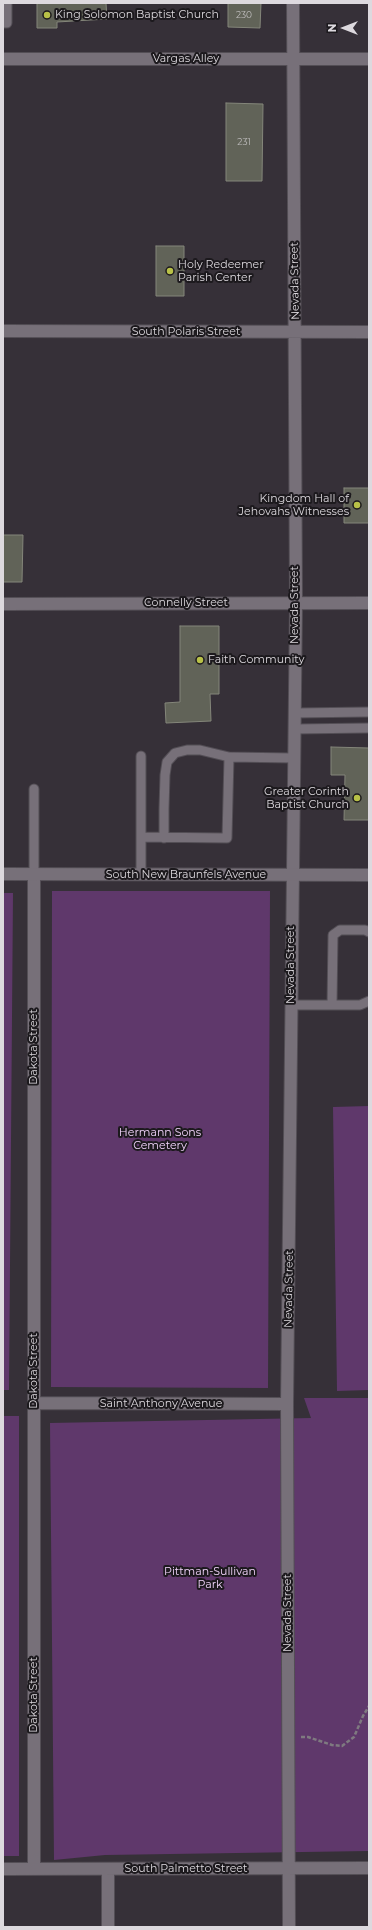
<!DOCTYPE html>
<html>
<head>
<meta charset="utf-8">
<style>
  body { margin:0 }
  #map { position:relative; width:372px; height:1930px; overflow:hidden; background:#363038; font-family:Montserrat,sans-serif }
  canvas { display:block }
  .frame { position:absolute; inset:0; border:4px solid #ddd9de; pointer-events:none }
  .north { position:absolute; left:324px; top:8px; width:40px; height:40px; -webkit-text-stroke:3px #1c191d; paint-order:stroke; rotate:270deg; font-size:11px; font-weight:700; line-height:16px; text-align:center; color:#ddd9de }
  .north::after { content:''; display:block; margin:auto; width:14px; height:18px; background:#ddd9de; clip-path:polygon(50% 0,100% 100%,50% 72%,0 100%) }
</style>
</head>
<body>
<div id="map">
<canvas width="372" height="1930"></canvas>
<div class="frame"></div>
<div class="north">N</div>
</div>
<script>
const g = document.querySelector('canvas').getContext('2d');
g.lineJoin = 'round';
function paint(path, color) { g.fillStyle = color; g.fill(path, 'evenodd'); }
const toPath = rows => new Path2D(rows.map(r => 'M' + r).join(''));
function stroke(path, color, width, dash) { g.strokeStyle = color; g.lineWidth = width; g.lineCap = dash ? 'butt' : 'round'; g.setLineDash(dash || []); g.stroke(path); }
function write(font, color, halo, rows, align = 'center') {
  g.font = font + ' Montserrat,sans-serif'; g.lineWidth = 4; g.setLineDash([]); g.textBaseline = 'middle'; g.strokeStyle = halo; g.fillStyle = color; for (const [text, x, y, turn = 0] of rows) {
    g.save(); g.translate(x, y); g.rotate((+turn || 0) * Math.PI / 180); g.textAlign = isNaN(turn) ? turn : align; if (halo) g.strokeText(text, 0, 0); g.fillText(text, 0, 0); g.restore();
  }
}
const green = toPath([
  [52,891,270,891,268,1388,51,1387],
  [3,893,13,893,9,1390,3,1390],
  [369,1106,369,1390,337,1391,333,1107],
  [304,1398,369,1398,369,1851,105,1855,54,1860,50,1423,311,1418],
  [3,1416,19,1416,19,1856,3,1856]
]);
const building = toPath([
  [37,3,106,3,107,19,57,22,57,28,37,28,37,3],
  [228,3,261,3,260,28,228,27,228,3],
  [226,103,263,104,262,181,226,181,226,103],
  [156,246,184,246,184,296,156,296,156,246],
  [344,488,369,488,369,523,344,523,344,488],
  [3,535,23,535,22,582,3,582,3,535],
  [180,626,219,626,219,694,210,694,211,721,166,723,165,703,180,702,180,626],
  [331,747,369,748,369,820,344,820,345,775,331,775,331,747]
]);
const path = toPath([
  [301,1737,308,1737,332,1745,342,1746,354,1737,363,1716,369,1706]
]);
const lane = toPath([
  [3,23,7,23,7,3],
  [294,713,369,712],
  [294,729,369,728],
  [141,756,141,875],
  [34,789,34,874],
  [141,837,227,838,229,757,294,758],
  [164,838,164,809,165,775,167,762,175,753,187,750,200,750,229,757],
  [291,1005,360,1005,369,1001],
  [332,1005,333,935,340,930,365,930,369,932]
]);
const street = toPath([
  [3,59,369,59],
  [3,331,369,332],
  [3,604,369,603],
  [34,874,34,1869],
  [34,1403,287,1404],
  [3,1869,369,1868],
  [108,1927,108,1869],
  [289,1927,287,1404,296,603,293,3]
]);
const secondary = toPath([
  [3,874,369,875]
]);
const markers = [
  [47,15,4,"#b8c147"],
  [170,271,4,"#b8c147"],
  [357,505,4,"#b8c147"],
  [200,660,4,"#b8c147"],
  [357,798,4,"#b8c147"]
];
const numberNames = [
  ["230",244,15],
  ["231",244,142]
];
const poiNames = [
  ["King Solomon Baptist Church",55,15],
  ["Holy Redeemer",178,265],
  ["Parish Center",178,278],
  ["Kingdom Hall of",349,499,"right"],
  ["Jehovahs Witnesses",349,512,"right"],
  ["Faith Community",208,660],
  ["Greater Corinth",349,792,"right"],
  ["Baptist Church",349,805,"right"]
];
const streetNames = [
  ["Vargas Alley",186,59],
  ["Nevada Street",295,281,-91],
  ["South Polaris Street",186,332],
  ["Connelly Street",186,603],
  ["Nevada Street",295,605,-90],
  ["South New Braunfels Avenue",186,875],
  ["Nevada Street",291,965,-90],
  ["Dakota Street",34,1047,-90],
  ["Nevada Street",289,1289,-89],
  ["Dakota Street",34,1371,-90],
  ["Saint Anthony Avenue",161,1404],
  ["Nevada Street",288,1613,-90],
  ["Dakota Street",34,1695,-90],
  ["South Palmetto Street",186,1869]
];
const parkNames = [
  ["Hermann Sons",160,1133],
  ["Cemetery",160,1146],
  ["Pittman-Sullivan",210,1572],
  ["Park",210,1585]
];
paint(green, '#5f386b');
paint(building, '#616358');
stroke(building, '#84867a', 1);
stroke(lane, '#534e55', 11);
stroke(street, '#534e55', 14);
stroke(secondary, '#534e55', 14);
stroke(path, '#7f7a80', 2.5, [4, 2]);
stroke(lane, '#777079', 9);
stroke(street, '#777079', 12);
stroke(secondary, '#777079', 12);
for (const [x, y, r, color] of markers) { const dot = new Path2D(); dot.arc(x, y, r, 0, 2 * Math.PI); g.fillStyle = color; g.fill(dot); stroke(dot, '#1c191d', 1.5); }
write('9px', '#bebcbc', null, numberNames);
write('11px', '#ddd9de', '#1c191d', poiNames, 'left');
write('11px', '#ddd9de', '#1c191d', streetNames);
write('11px', '#f2d4fc', '#1c191d', parkNames);
</script>
</body>
</html>
